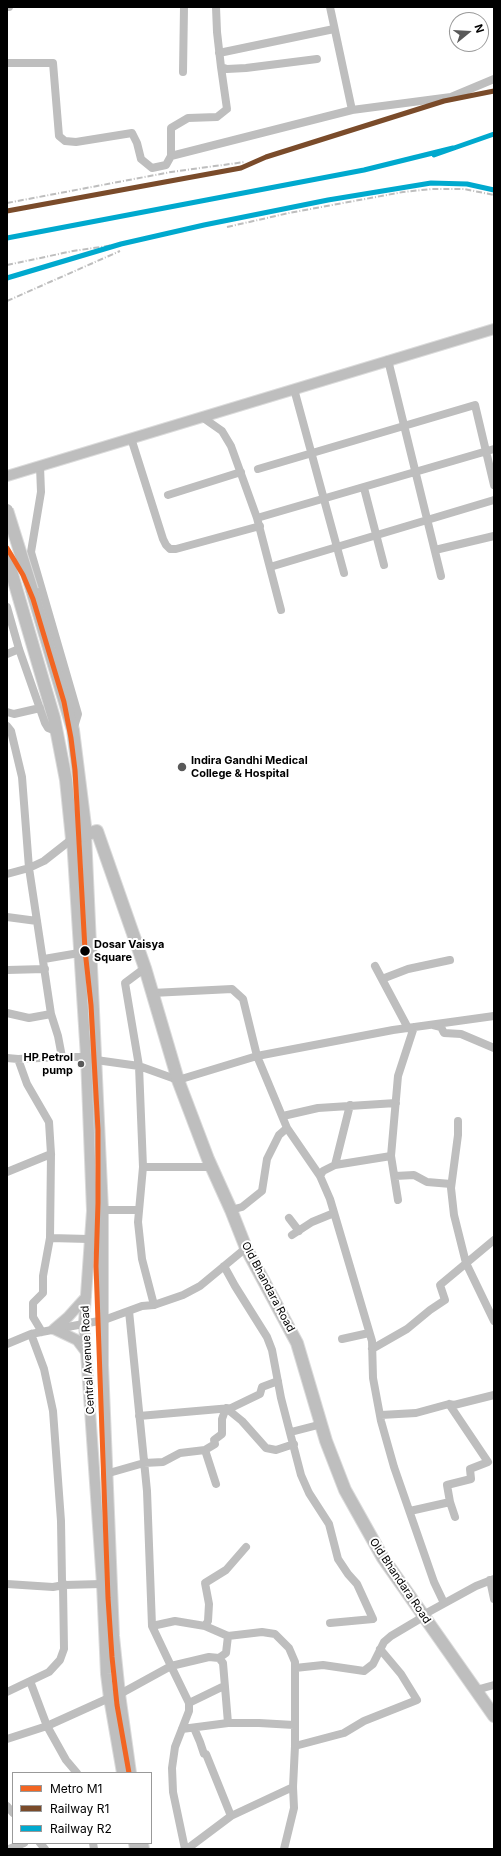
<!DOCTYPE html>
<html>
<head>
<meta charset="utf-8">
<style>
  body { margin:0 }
  #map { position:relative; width:501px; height:1856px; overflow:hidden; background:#fff; font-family:Inter,sans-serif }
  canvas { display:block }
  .frame { position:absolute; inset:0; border:8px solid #000; pointer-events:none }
  .legend { position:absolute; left:12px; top:1772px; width:140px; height:72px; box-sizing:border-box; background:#fff; border:1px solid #999; margin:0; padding:5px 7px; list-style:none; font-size:12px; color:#000 }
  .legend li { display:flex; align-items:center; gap:8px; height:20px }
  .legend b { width:20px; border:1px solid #999 }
  .north { position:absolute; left:449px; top:12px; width:40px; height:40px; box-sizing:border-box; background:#fff; border:1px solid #999; border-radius:50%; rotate:72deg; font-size:11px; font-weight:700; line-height:16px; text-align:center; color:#000 }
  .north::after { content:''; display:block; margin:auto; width:14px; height:18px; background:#595959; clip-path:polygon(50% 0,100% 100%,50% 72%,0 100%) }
</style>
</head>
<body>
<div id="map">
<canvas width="501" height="1856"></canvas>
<div class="frame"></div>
<ul class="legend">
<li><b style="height:5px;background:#f26522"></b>Metro M1</li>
<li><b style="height:5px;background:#7a4b2a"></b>Railway R1</li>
<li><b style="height:5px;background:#00a9ce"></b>Railway R2</li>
</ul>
<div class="north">N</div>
</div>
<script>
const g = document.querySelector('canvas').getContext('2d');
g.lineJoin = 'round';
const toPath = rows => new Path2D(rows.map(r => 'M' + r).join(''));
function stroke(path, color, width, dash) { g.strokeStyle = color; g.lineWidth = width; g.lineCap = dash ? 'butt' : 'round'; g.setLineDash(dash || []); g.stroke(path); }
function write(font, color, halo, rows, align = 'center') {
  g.font = font + ' Inter,sans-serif'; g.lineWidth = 4; g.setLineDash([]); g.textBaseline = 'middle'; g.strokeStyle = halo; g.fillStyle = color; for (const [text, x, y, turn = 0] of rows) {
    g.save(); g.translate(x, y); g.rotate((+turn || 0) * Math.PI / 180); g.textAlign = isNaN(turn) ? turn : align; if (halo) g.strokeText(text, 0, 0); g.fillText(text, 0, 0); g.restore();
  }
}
const minor = toPath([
  [7,7,9,7],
  [216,7,217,32,221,67,227,69,246,68,317,59],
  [330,7,352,110,451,97,494,79],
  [219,53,334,29],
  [7,63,53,63,59,136,65,141,76,142,132,133,137,143,141,159,152,168,166,165,171,156,171,128,188,118,217,117,227,109,221,67],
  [183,72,184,7],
  [171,156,352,110],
  [388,360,441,576],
  [294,389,344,573],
  [202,417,222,431,231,446,257,518,281,610],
  [131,438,163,539,166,545,170,549,176,549,260,526],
  [40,466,41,492,31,552,78,714,73,730],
  [258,469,475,405,494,485],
  [364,488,384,565],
  [168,495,241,472],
  [257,518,494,449],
  [435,550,494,536],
  [270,567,494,500],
  [7,607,19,649,45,723,48,728,56,731],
  [7,654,19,649],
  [7,712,14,714,40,708],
  [7,726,11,731,22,777,29,868,7,874],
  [72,839,44,861,29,868,51,1014,58,1036,62,1057,86,1057,96,1060,139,1066,178,1080,257,1056,393,1030,494,1016],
  [7,917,37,921],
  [44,959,79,953],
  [375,966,408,1028],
  [7,970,45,969],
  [382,979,408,969,450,960],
  [152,993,232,989,243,999,257,1056,287,1128,320,1176,330,1199,372,1341,373,1378,381,1421,394,1467,434,1582,444,1603],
  [7,1013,29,1018,51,1014],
  [433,1025,441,1027,444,1033,461,1034,494,1048],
  [62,1057,18,1059,27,1084,49,1122,51,1154,50,1238,89,1239],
  [7,1058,18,1059],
  [283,1116,318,1108,396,1103],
  [458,1121,458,1135,451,1188,454,1215,466,1263,494,1321],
  [335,1165,391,1156],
  [143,1167,211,1167],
  [7,1172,51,1154],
  [320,1176,323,1171,335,1165,350,1105],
  [395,1176,414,1175,427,1182,451,1184],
  [398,1200,391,1156,398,1076,414,1027],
  [103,1210,139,1210],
  [231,1210,242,1207,262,1191,267,1159,279,1135,287,1128],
  [289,1218,299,1231],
  [292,1235,312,1222,334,1213],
  [224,1266,235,1286,267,1337,272,1350,281,1398,301,1475,309,1493,329,1524,338,1559,348,1574,357,1584,373,1619,330,1623],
  [154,1305,183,1295,200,1286,246,1248],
  [42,1332,33,1317,33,1303,43,1293,43,1276,50,1238],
  [342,1339,369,1333],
  [7,1344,31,1334],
  [372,1349,407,1329,430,1310,445,1300,440,1285,494,1240],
  [449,1404,488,1462,470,1469,471,1479,447,1485,450,1502,455,1517],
  [381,1415,416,1413,449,1404,454,1405,494,1395],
  [139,1416,231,1408,260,1394,262,1387,278,1381],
  [291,1432,322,1424],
  [205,1450,215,1444,214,1440,222,1434,222,1419,226,1408,242,1421,266,1448,276,1450,294,1444],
  [109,1473,144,1463,163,1462,180,1453,205,1450,216,1484],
  [410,1511,450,1502],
  [490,1580,494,1599],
  [7,1584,53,1587,64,1585],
  [102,1584,64,1585,62,1581,61,1521,53,1411,44,1369,31,1334,104,1320,142,1306,154,1305,142,1259,138,1222,143,1167,139,1066,125,983,145,968],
  [63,1586,64,1649,60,1660,49,1672,30,1681,47,1726,66,1760,77,1773],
  [423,1615,476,1586,494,1579],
  [152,1626,175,1621,205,1626,228,1636,262,1632,275,1634,289,1648,295,1662,295,1746,293,1787,294,1808,284,1849],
  [205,1626,208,1621,209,1604,205,1583,226,1570,246,1547],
  [228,1636,226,1653,219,1658,223,1663,228,1723],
  [295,1668,323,1665,364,1671,373,1664,384,1642,391,1636,423,1617],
  [476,1690,494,1685],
  [7,1692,30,1681],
  [189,1703,224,1686],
  [192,1728,194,1728,200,1742,204,1754,206,1754,231,1816],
  [182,1729,228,1723,259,1723,294,1725],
  [7,1739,47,1726,109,1698,120,1694,171,1666,152,1626,147,1491,129,1311],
  [295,1746,344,1733,364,1721,417,1700,401,1674,380,1649],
  [7,1806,13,1813],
  [40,1843,45,1849],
  [93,1843,94,1849],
  [9,1849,24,1843],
  [185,1849,173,1792,172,1768,175,1747,189,1711,189,1703,171,1666,209,1657,219,1658],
  [187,1849,231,1816,293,1787]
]);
const major = toPath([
  [7,476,494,329],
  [86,834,103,1210,103,1365,114,1636,120,1694,131,1773],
  [72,839,86,1057,92,1211,84,1323,102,1584,106,1674,109,1698,122,1773],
  [86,1297,68,1317,54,1329,77,1340,86,1352],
  [134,1843,135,1849],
  [143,1843,144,1849]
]);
const highway = toPath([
  [7,557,54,718,66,780,72,839,97,831,145,968,178,1080,208,1159,231,1210,246,1248,297,1343,326,1441,345,1490,383,1558,494,1716],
  [32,590,73,730,86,834]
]);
const rail = toPath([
  [7,203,171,172,245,162],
  [7,211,241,168,266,157,444,101,494,91],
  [227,227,289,213,403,192,432,189,464,189,494,195],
  [7,265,73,251,121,244],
  [7,278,80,256],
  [7,301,120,251]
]);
const highwayBridge = toPath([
  [7,510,32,590]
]);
const rail1 = toPath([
  [7,211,241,168,266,157,444,101,494,91]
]);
const rail2 = toPath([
  [434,155,494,134],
  [7,238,364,170,453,148],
  [7,278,121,244,204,225,328,200,431,183,467,184,494,190]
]);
const metro1 = toPath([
  [7,548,23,575,33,599,64,702,71,738,75,770,85,950,91,1005,98,1130,98,1203,96,1266,108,1598,112,1657,117,1705,129,1773]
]);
const markers = [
  [182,767,5,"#595959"],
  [85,951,5.5,"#000"],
  [81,1064,4,"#595959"]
];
const poiNames = [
  ["Indira Gandhi Medical",191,761],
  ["College & Hospital",191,774],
  ["HP Petrol",73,1058,"right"],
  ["pump",73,1071,"right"]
];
const stopNames = [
  ["Dosar Vaisya",94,945],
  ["Square",94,958]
];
const streetNames = [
  ["Old Bhandara Road",268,1287,62],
  ["Central Avenue Road",88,1360,-93],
  ["Old Bhandara Road",400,1581,56]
];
stroke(major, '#dbdbdb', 12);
stroke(highway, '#dbdbdb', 14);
stroke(minor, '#bebebe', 8);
stroke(major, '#bebebe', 10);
stroke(highway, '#bebebe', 12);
stroke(rail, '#bebebe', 2, [6, 2, 1, 2]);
stroke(highwayBridge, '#dbdbdb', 14, []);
stroke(highwayBridge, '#bebebe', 12);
stroke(rail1, '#7a4b2a', 5);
stroke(rail2, '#00a9ce', 5);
stroke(metro1, '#f26522', 5);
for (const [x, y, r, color] of markers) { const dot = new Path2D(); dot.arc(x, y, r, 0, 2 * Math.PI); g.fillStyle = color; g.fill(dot); stroke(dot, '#fff', 1.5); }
write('bold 11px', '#000', '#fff', poiNames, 'left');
write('bold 11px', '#000', '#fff', stopNames, 'left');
write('11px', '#000', '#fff', streetNames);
</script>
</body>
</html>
